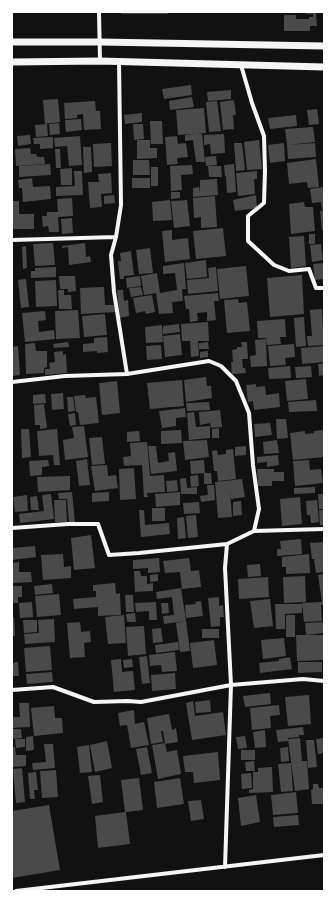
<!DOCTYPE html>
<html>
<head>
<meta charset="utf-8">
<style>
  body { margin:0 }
  #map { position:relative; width:336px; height:903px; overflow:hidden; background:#111; font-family:Poppins,sans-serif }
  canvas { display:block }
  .frame { position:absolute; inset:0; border:13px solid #fff; pointer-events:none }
</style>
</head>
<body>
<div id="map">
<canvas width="336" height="903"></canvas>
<div class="frame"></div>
</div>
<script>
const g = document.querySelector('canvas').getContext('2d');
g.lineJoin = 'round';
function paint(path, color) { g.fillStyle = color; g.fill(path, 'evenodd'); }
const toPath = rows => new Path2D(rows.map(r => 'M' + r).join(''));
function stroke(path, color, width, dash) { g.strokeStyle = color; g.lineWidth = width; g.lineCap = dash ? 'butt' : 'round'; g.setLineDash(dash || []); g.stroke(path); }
const building = toPath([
  [121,12,168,12,168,14,121,14],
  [306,12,316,12,317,26,310,26,310,31,284,31,284,15,296,15,296,19,309,19,309,17,313,17,313,14,306,14],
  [191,85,192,95,164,99,162,89],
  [231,90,231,99,208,101,207,92],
  [192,97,194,107,170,110,169,101],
  [58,99,60,122,45,124,43,100],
  [234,100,236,115,233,115,234,129,223,130,220,102],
  [95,101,96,111,100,111,101,129,84,130,83,114,77,115,77,118,65,119,64,103],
  [217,101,221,131,209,132,206,102],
  [204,108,206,133,178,135,176,110],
  [317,109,319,124,309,125,307,110],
  [142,113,142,122,125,124,124,115],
  [296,115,297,126,270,129,268,118],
  [81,119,82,130,66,132,65,120],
  [150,121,162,121,163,144,151,144],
  [59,123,60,134,50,135,49,124],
  [47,124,48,136,36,137,35,125],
  [133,124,143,124,144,139,134,140],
  [313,127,315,142,287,145,285,129],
  [202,133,205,162,196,162,193,140,185,141,185,135],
  [224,134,225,153,211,154,210,144,204,145,204,135],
  [30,135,31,144,18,146,17,136],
  [80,136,82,165,69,166,67,146,55,147,54,138],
  [177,136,178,144,186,143,188,157,177,158,178,164,167,165,165,137],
  [53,137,53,148,40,149,40,144,34,144,33,138],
  [137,140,150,140,150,148,157,148,157,158,137,159],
  [259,140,262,169,247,170,244,142],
  [111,143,112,166,94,167,93,144],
  [234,143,242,143,245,170,236,171],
  [284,143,285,161,270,163,268,145],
  [315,143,316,157,288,159,287,145],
  [83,147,91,147,92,172,84,173],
  [30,148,31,154,36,154,37,157,44,157,45,164,16,166,15,149],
  [55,149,60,149,61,168,56,168],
  [216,156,217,165,206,166,205,157],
  [316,159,319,187,308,188,307,182,289,184,287,163],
  [133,160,149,160,150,175,133,175],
  [50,164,51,175,19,177,19,166],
  [234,164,236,192,227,193,226,176,225,176,224,165],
  [192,165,193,174,181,175,182,190,171,191,170,166],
  [208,166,221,166,222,177,209,177],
  [151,167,158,167,158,186,151,186],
  [72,168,72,185,61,185,60,169],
  [74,171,82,171,83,195,56,196,56,187,75,186],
  [257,171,257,179,254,179,255,194,238,196,236,173],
  [111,173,112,193,101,194,102,207,90,208,88,182,99,182,98,174],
  [32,178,33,187,50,186,51,199,23,202,22,188,19,188,18,180],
  [132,178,150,178,150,188,132,188],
  [217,179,218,195,193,197,193,188,199,187,200,192,200,180],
  [324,187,324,210,322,210,321,202,312,203,310,189],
  [171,192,180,192,180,198,171,199],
  [114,195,115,203,104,204,104,196],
  [256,195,257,208,235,211,233,200],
  [215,196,217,227,201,228,201,217,194,218,193,198],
  [72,198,73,216,58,217,59,232,49,232,48,226,43,227,42,216,47,216,47,212,58,212,57,199],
  [170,200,172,220,153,221,152,202],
  [187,200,190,226,174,228,171,201],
  [12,201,19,201,19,214,34,214,34,229,13,229],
  [304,202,305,207,313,207,315,231,291,234,289,204],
  [320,211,324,211,324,230,322,230],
  [72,218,73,233,62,234,61,219],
  [223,228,226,256,196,259,193,231],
  [172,230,172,240,188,238,190,259,165,262,162,231],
  [309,234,315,234,315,244,309,244],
  [304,236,306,266,291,268,289,237],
  [53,243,55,265,35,266,33,244],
  [85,243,86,257,90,256,91,262,69,265,68,247,62,248,62,246],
  [321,244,323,260,312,262,310,245],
  [26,246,27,268,23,269,22,247],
  [150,248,153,273,139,274,136,250],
  [131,251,134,275,124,276,124,279,120,279,118,261,121,261,120,253],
  [206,260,207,277,187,279,185,263],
  [184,263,186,289,182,289,183,301,172,302,173,313,159,314,156,293,144,295,141,276,157,273,160,293,177,290,175,273,163,274,163,266],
  [323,263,324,279,315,280,313,264],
  [246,266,249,296,220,299,217,269],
  [56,267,56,277,31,278,31,271,35,271,35,268],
  [216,267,218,291,188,294,187,280,209,278,208,268],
  [302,275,304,314,270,317,267,278],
  [59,276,75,276,76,291,68,292,68,289,60,289],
  [140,276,141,286,127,288,126,278],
  [26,279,29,307,21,308,18,280],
  [56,280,57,306,36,307,35,281],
  [104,287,105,305,114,305,115,312,81,314,80,288],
  [141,287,143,295,131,297,129,288],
  [58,290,64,290,64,295,71,295,72,309,59,309],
  [117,290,123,290,124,301,128,300,129,316,120,318],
  [218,293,219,301,214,301,216,320,207,321,207,312,197,313,198,321,190,322,189,309,186,309,184,296],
  [152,295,155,312,146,314,145,311,136,313,133,298],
  [238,299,239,303,247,302,250,331,227,333,224,300],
  [322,309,324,345,308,346,307,336,312,336,310,310],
  [78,310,80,338,56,339,55,311],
  [45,311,46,320,38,321,39,332,54,330,55,339,25,342,22,313],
  [105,314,107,335,84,337,82,316],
  [304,317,306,346,296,347,294,318],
  [285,319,286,337,280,337,281,344,267,345,266,338,258,338,257,321],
  [208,322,209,341,198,341,199,356,191,357,190,341,182,341,181,324],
  [179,324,180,332,163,334,163,326],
  [162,325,163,342,146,343,145,327],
  [180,334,182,355,165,357,163,336],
  [107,337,108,352,97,353,97,351,83,352,83,344,94,343,94,338],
  [266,339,267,366,251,367,250,356,256,355,255,340],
  [68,342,69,347,54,348,53,344],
  [208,342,209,349,199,349,199,343],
  [241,342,247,342,248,359,242,359,243,368,245,368,246,373,232,374,231,362,233,362,232,350,237,349,237,347,242,347],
  [35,343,36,351,47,351,47,367,44,368,44,373,26,374,25,344],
  [294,344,295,357,285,358,286,365,270,366,268,346],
  [161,345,162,359,147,360,146,346],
  [18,346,20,375,12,376,12,347],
  [324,346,324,362,302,364,301,348],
  [63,351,63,355,66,354,67,373,45,375,45,369,50,369,49,363,55,362,54,352],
  [208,351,208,357,200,358,200,352],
  [324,363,324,375,319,376,318,364],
  [290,366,291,378,269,379,268,368],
  [311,366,312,377,296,378,295,367],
  [206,377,207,386,211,386,212,398,186,402,184,380],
  [306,379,308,399,287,401,285,381],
  [182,380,184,406,150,409,147,383],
  [117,381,120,413,102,415,99,383],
  [256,384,256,387,265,386,266,395,279,393,280,407,254,410,253,401,248,402,246,385],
  [63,393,64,409,52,410,51,394],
  [45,394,46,403,33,404,33,395],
  [85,395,86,398,96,397,99,423,80,425,78,412,76,412,74,396],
  [67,397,73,397,75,411,68,412],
  [316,400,317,411,289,412,288,402],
  [209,402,210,410,187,411,186,403],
  [44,404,47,428,40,429,40,425,35,425,34,405],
  [185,408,186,417,176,418,176,426,162,428,159,411],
  [220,410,222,427,211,428,210,423,200,425,199,412],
  [194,412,196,427,210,426,210,438,189,440,187,413],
  [75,413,76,425,70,426,68,414],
  [276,419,286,419,288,438,277,439],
  [270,423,272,435,255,437,254,424],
  [84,426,88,457,65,460,63,440,74,438,72,427],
  [219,428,219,438,212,438,212,429],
  [21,429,29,429,31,457,22,458],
  [57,429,60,465,54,465,53,455,39,456,37,431],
  [181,430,182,443,161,444,161,431],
  [323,430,324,457,293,460,290,433,305,431,305,434,314,433,314,431],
  [139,431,140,441,127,442,127,432],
  [102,437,105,464,92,465,89,438],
  [207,440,209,457,185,460,183,441],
  [277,440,279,453,264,454,263,442],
  [147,442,150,476,164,475,165,492,147,493,148,497,144,497,142,465,124,466,123,457,131,456,130,443],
  [148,446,156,446,158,463,169,461,168,453,175,452,177,471,151,474],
  [246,446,246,455,235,456,235,447],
  [233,449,236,479,218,481,217,471,214,471,212,451,217,450,218,455,226,454,226,450],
  [278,455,279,465,267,467,267,462,257,463,257,457],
  [87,459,90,485,79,486,76,461],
  [48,460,49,466,42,467,42,475,30,476,29,461],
  [204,460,205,473,191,474,190,461],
  [309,460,310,470,321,469,323,483,295,486,293,461],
  [107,465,108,476,116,475,118,488,95,491,91,466],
  [134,468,136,499,120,500,119,469],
  [257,469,274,469,274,472,284,472,284,481,272,481,272,486,258,486],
  [204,473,211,473,212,484,204,484],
  [198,475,199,486,191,487,190,476],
  [70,476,70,490,38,492,37,477],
  [186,478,187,488,197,487,197,494,181,494,180,479],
  [242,479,245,497,231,499,230,492,232,517,218,518,215,482],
  [177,480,178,491,167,492,166,481],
  [207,485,214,485,215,500,201,502,200,496,208,495],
  [315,487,315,493,294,494,294,488],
  [72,492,75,522,69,522,67,499,59,499,58,493],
  [109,492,109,501,92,502,92,493],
  [180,492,180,505,156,507,155,494],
  [51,494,54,519,20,523,19,514,44,511,42,495],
  [318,494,324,494,324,509,319,509],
  [27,495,28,511,15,512,13,497],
  [37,496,39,510,31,510,30,497],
  [300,497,302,524,282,526,280,499],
  [54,500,66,500,67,522,55,522],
  [317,500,319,522,311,523,310,515,307,515,306,501],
  [241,501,242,515,233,516,233,502],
  [199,502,200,513,184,514,183,503],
  [152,508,165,508,165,521,152,521],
  [139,510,144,510,145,525,169,523,170,534,141,537],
  [319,510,324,510,324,525,320,525],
  [196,515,198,537,188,538,186,516],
  [184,517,186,538,178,539,177,518],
  [91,535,95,568,74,570,71,538],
  [301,539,302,554,277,556,277,549,281,549,280,541],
  [324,542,324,572,316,573,314,559,312,559,310,543],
  [35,546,36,557,12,560,12,548],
  [63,554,64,567,71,566,71,578,43,580,41,555],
  [309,554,310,573,286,574,286,567,282,567,282,557],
  [159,558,160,572,148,573,148,568,133,569,133,560],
  [189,558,191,571,199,570,201,587,182,589,180,572,165,573,163,561],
  [19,562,19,572,31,572,32,582,12,583,12,563],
  [260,564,261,576,248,577,247,565],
  [134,571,140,571,141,576,147,576,147,584,153,583,153,591,135,592],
  [158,574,158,581,150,582,150,575],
  [324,574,324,605,321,605,322,621,304,622,302,603,322,602,318,575],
  [305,576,306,602,284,603,283,577],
  [268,577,269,597,239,599,238,579],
  [115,583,116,594,120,593,121,615,98,616,98,607,74,609,73,599,96,597,96,591,93,591,93,585],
  [52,584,53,593,35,595,34,586],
  [12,586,22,586,22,597,18,597,18,603,12,603],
  [181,588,186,621,164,624,163,616,174,615,172,597,157,599,156,592],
  [59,594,61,615,37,617,35,596],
  [125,595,133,595,134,612,126,612],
  [219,597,219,606,223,605,224,617,220,617,220,626,211,627,208,598],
  [270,599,273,626,254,628,250,601],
  [201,601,203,616,186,618,185,605,196,604,195,602],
  [32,602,33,617,20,618,19,603],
  [156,602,157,620,149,620,149,611,136,612,135,603],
  [161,603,168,603,169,613,162,614],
  [275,604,302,604,302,613,285,614,285,629,276,629],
  [135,613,136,622,127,622,126,614],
  [124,615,126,643,108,644,105,617],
  [286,615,295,615,295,637,286,637],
  [12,617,14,617,15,636,12,636],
  [54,619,55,642,25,644,24,634,39,633,38,620],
  [23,620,37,620,37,632,24,633],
  [186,621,190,651,180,652,176,623],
  [80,622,81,632,90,631,91,642,84,643,85,657,70,658,67,623],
  [324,622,324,633,306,635,305,623],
  [144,626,146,654,128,656,126,627],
  [161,628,163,642,153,643,152,629],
  [202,629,219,629,219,638,202,638],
  [296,635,324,635,324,660,297,661],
  [284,638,286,656,263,659,261,640],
  [214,640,217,665,193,668,190,643],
  [178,642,179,650,156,653,155,645],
  [50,646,52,670,26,672,24,648],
  [175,652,177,671,162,672,161,665,150,666,149,655],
  [147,656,150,683,142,684,139,657],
  [290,657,292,669,260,673,259,663,279,661,279,659],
  [121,659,122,672,133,671,135,690,114,692,111,660],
  [132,659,133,667,124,668,123,660],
  [18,662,19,676,12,676,12,663],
  [298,662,322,662,322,672,298,673],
  [52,672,53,682,27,684,26,674],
  [175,673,176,689,152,691,151,675],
  [270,693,271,704,245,707,243,696],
  [309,695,311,724,288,726,285,697],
  [210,700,211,712,196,713,195,702],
  [193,701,195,716,223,712,226,735,192,740,186,703],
  [19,703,29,703,30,727,12,728,12,717,20,717],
  [279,705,280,715,270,716,271,728,252,730,250,708],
  [54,706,55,718,62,718,63,733,34,736,31,708],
  [134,710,135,724,144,722,149,745,131,748,127,725,120,726,118,713],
  [169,714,172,730,176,728,178,742,165,744,163,731,161,731,163,742,151,744,147,718],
  [303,727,304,735,299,735,299,737,288,738,288,741,278,742,276,730],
  [12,729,21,729,22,738,12,739],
  [265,730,266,747,255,748,253,732],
  [33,736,34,750,26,751,26,737],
  [245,736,247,748,238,749,236,737],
  [300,738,302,761,307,761,309,789,295,791,288,739],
  [324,738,324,753,318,754,316,739],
  [15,739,25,739,25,747,16,748],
  [306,740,314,740,317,767,308,768],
  [107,741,112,768,95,772,90,745],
  [165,743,167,752,177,750,181,774,158,779,152,745],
  [44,744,53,744,55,768,33,770,32,763,46,762],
  [89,745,92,772,80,773,77,747],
  [12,747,15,747,16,755,26,755,26,766,12,767],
  [147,747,152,773,141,775,136,749],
  [288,747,289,761,281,762,280,748],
  [241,750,255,750,255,760,241,760],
  [218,752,220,780,194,783,193,772,185,772,183,756],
  [254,761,255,771,246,771,245,762],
  [291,763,293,791,281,792,278,764],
  [272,767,273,792,249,793,249,790,253,789,253,772,258,772,258,768],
  [22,768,25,802,16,803,13,769],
  [56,770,58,797,42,798,40,771],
  [36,772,38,790,34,790,35,799,30,799,28,773],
  [251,773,252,788,242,789,241,774],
  [100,775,103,802,92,804,88,776],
  [139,778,143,810,126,812,130,844,98,848,95,816,125,812,121,780],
  [180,778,184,804,157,808,154,782],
  [313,784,318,784,319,788,324,788,324,804,312,804,311,790,313,789],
  [296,792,298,813,273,815,271,795],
  [256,795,260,822,241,826,238,798],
  [201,800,204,819,191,821,188,801],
  [49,805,60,870,12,878,12,811],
  [298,815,299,825,274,827,273,817]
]);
const minor = toPath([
  [99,12,100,61],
  [119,62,121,205,116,237,111,255,114,292,127,374],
  [241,65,252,103,264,136,265,171,264,203,248,216,248,241,274,265,289,271,309,269,316,288,324,288],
  [12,240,116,237],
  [12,382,65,376,127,374,209,361,221,366,236,381,249,413,253,465,259,509,254,531,227,544,225,568,231,685,225,867],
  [12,528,68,524,98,524,109,555,139,553,227,544],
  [254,531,324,529],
  [12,690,53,687,94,702,128,701,141,702,231,685,303,679,324,681],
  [16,891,324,855]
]);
const tertiary = toPath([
  [12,42,100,42,324,46],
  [12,62,100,61,324,67]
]);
paint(building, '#4a4a4a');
stroke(minor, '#f5f5f5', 4);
stroke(tertiary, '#f5f5f5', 7);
</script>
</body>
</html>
